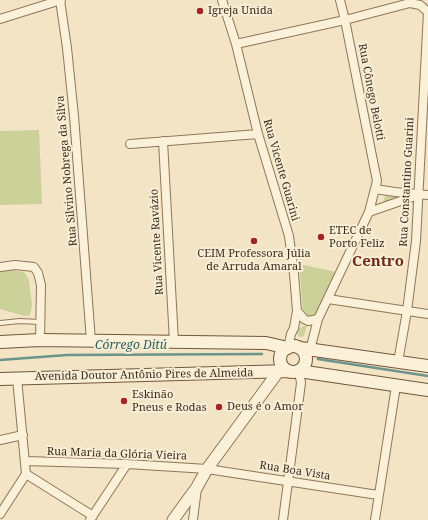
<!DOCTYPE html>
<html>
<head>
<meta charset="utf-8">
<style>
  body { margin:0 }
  canvas { display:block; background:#f2e4c5 }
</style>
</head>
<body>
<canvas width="428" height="520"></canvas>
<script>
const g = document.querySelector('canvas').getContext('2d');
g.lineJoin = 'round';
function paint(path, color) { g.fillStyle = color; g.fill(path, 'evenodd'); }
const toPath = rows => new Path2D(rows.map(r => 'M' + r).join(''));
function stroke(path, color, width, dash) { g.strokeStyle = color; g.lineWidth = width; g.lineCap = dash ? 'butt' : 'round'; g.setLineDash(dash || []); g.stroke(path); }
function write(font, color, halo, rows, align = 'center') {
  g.font = font + ' "Noto Serif",serif'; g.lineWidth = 4; g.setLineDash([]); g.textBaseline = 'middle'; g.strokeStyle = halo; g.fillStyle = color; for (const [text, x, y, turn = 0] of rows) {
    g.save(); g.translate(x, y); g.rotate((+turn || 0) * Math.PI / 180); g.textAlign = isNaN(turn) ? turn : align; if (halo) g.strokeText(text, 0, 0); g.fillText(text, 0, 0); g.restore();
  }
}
const green = toPath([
  [39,130,42,204,0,205,0,131],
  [386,195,405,196,385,203,383,201],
  [299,264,336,272,316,314,314,316,308,317,303,311],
  [11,270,24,272,29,280,32,305,30,315,25,316,0,309,0,271],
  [307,325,304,336,300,337,297,334,299,328]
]);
const stream = toPath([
  [318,359,428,376],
  [0,360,67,355,262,354]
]);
const service = toPath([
  [0,323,20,321,40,322]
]);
const minor = toPath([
  [60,0,67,48,74,116,91,341],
  [222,0,236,44,258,134,289,236,294,274,297,311,294,328,291,334,288,348],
  [0,19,61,0],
  [236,44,345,20,410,3,420,5,428,12,416,241,407,311,398,362],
  [163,141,174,342],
  [130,144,258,134],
  [375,189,395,192,428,195],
  [369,212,415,196],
  [0,267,15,265,34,267,38,273,41,285,40,340],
  [328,299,428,314],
  [297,311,304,319,308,321,318,319],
  [310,350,318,319,369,212,377,181,345,20,340,0],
  [17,378,26,474],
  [0,440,23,435],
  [25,461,127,464,207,469,378,495],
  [26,474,93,516],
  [0,514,26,474],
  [90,520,127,464],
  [193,520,197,488],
  [283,520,301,383,299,371],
  [375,520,396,386]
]);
const tertiary = toPath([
  [173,520,197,487,207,469,278,372]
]);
const secondary = toPath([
  [0,342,40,340,266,343,288,348],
  '280 359a13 13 0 1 1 26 0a13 13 0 1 1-26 0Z',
  [300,348,428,366],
  [299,371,428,390],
  [0,379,289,371]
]);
const markers = [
  [200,11,4,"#a32425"],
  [321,237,4,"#a32425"],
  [254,241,4,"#a32425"],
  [124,401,4,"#a32425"],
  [219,407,4,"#a32425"]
];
const poiNames = [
  ["Igreja Unida",208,11],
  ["ETEC de",329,231],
  ["Porto Feliz",329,244],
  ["CEIM Professora Júlia",254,254,"center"],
  ["de Arruda Amaral",254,267,"center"],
  ["Eskinão",132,395],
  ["Pneus e Rodas",132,408],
  ["Deus é o Amor",227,407]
];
const streetNames = [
  ["Rua Cônego Belotti",371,92,79],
  ["Rua Vicente Guarini",281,170,74],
  ["Rua Silvino Nobrega da Silva",67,171,-95],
  ["Rua Constantino Guarini",407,182,-87],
  ["Rua Vicente Ravázio",157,242,-93],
  ["Avenida Doutor Antônio Pires de Almeida",144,375,-1],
  ["Rua Maria da Glória Vieira",117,454,2],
  ["Rua Boa Vista",295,471,9]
];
const waterNames = [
  ["Córrego Ditú",131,346]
];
const districtNames = [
  ["Centro",378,262]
];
paint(green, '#cbd198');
stroke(stream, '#6d948a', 2.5);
stroke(service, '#8f7659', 6);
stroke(minor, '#8f7659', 10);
stroke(tertiary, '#8f7659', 13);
stroke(secondary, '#71563c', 14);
stroke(service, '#fbf1d9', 4);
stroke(minor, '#fbf1d9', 8);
stroke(tertiary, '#fbf1d9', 11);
stroke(secondary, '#fbf1d9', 12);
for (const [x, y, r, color] of markers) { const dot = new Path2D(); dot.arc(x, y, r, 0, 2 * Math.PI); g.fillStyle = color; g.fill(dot); stroke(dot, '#f8eed5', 1.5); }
write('11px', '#3e2d1e', '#f8eed5', poiNames, 'left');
write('11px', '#3e2d1e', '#f8eed5', streetNames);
write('italic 12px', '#2c5f5b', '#f8eed5', waterNames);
write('bold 15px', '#6e2b1a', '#f8eed5', districtNames);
</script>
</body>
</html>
